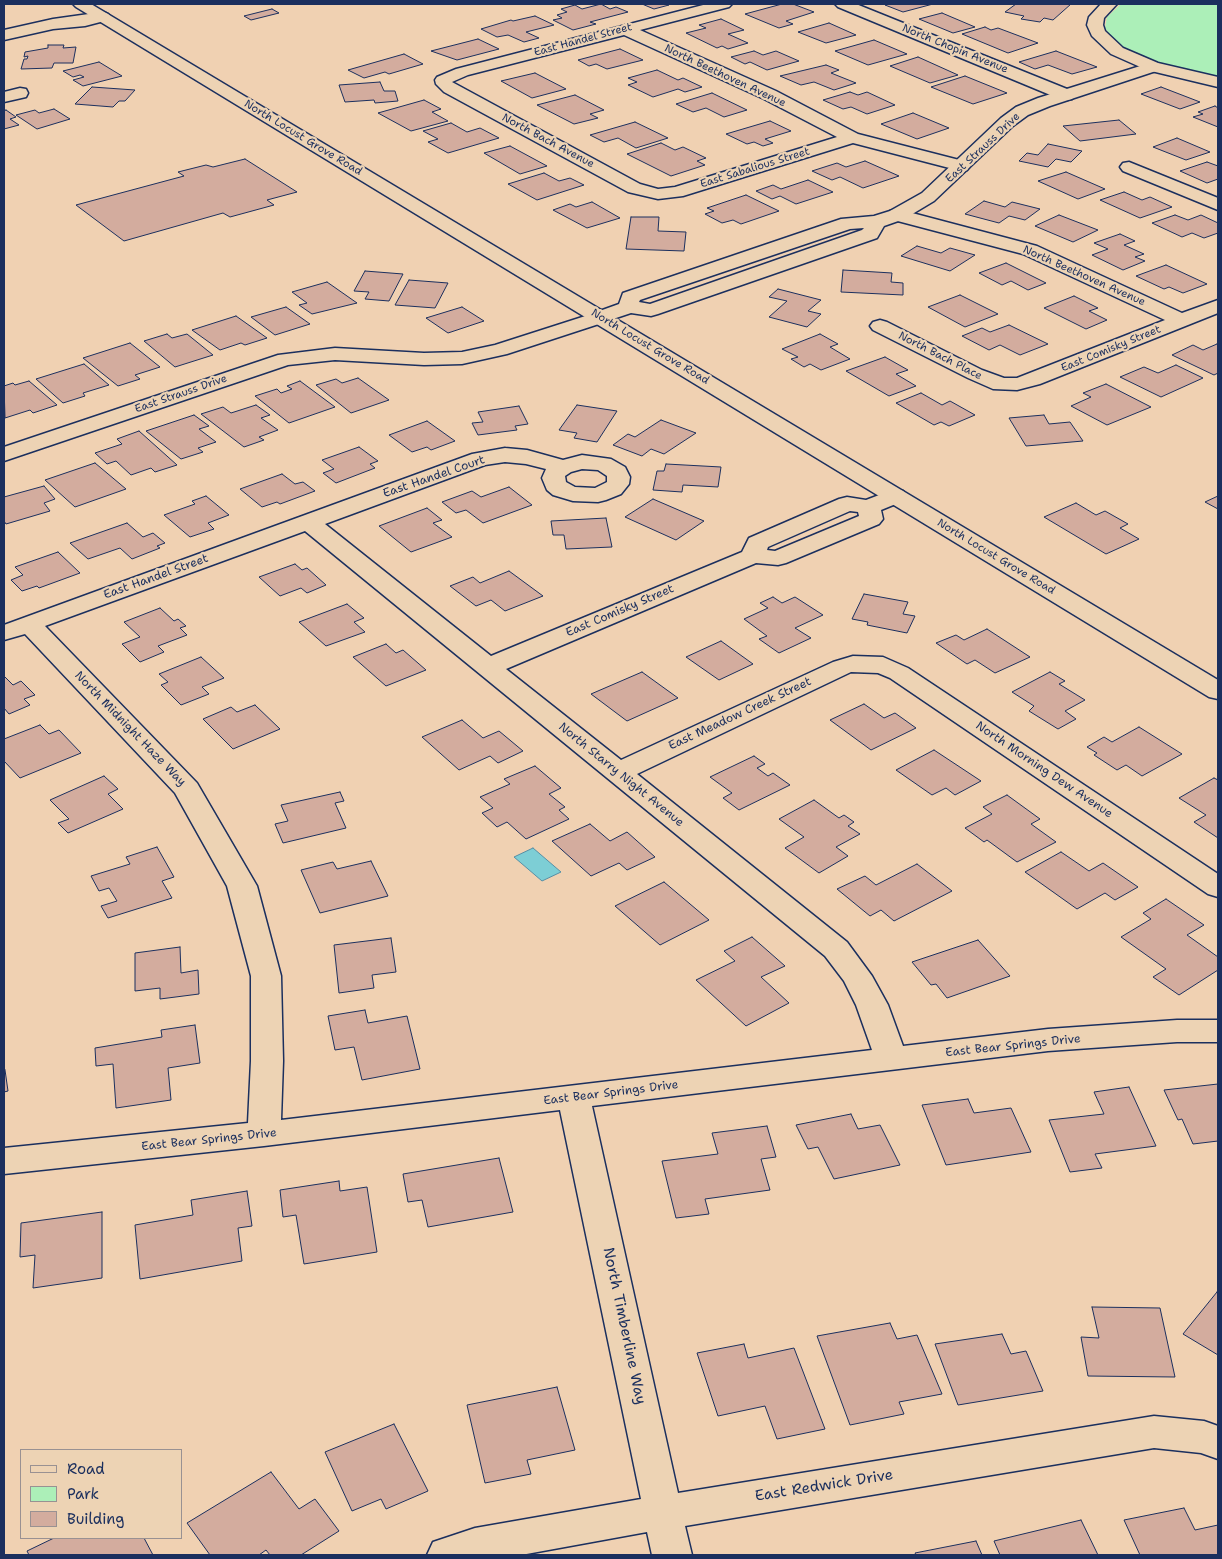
<!DOCTYPE html>
<html>
<head>
<meta charset="utf-8">
<style>
  body { margin:0 }
  #map { position:relative; width:1222px; height:1559px; overflow:hidden; background:#f0d1b2; font-family:"Shantell Sans",sans-serif }
  canvas { display:block }
  .frame { position:absolute; inset:0; border:5px solid #1b2f5e; pointer-events:none }
  .legend { position:absolute; left:20px; top:1449px; width:162px; height:90px; box-sizing:border-box; background:#edd3b4; border:1px solid #999192; margin:0; padding:6px 9px; list-style:none; font-size:15px; color:#1b2f5e }
  .legend li { display:flex; align-items:center; gap:10px; height:25px }
  .legend b { width:25px; border:1px solid #999192 }
</style>
</head>
<body>
<div id="map">
<canvas width="1222" height="1559"></canvas>
<div class="frame"></div>
<ul class="legend">
<li><b style="height:6px;background:#edd3b4"></b>Road</li>
<li><b style="height:14px;background:#acefb8"></b>Park</li>
<li><b style="height:14px;background:#d3ac9e"></b>Building</li>
</ul>
</div>
<script>
const g = document.querySelector('canvas').getContext('2d');
g.lineJoin = 'round';
function paint(path, color) { g.fillStyle = color; g.fill(path, 'evenodd'); }
const toPath = rows => new Path2D(rows.map(r => 'M' + r).join(''));
function stroke(path, color, width, dash) { g.strokeStyle = color; g.lineWidth = width; g.lineCap = dash ? 'butt' : 'round'; g.setLineDash(dash || []); g.stroke(path); }
function write(font, color, halo, rows, align = 'center') {
  g.font = font + ' "Shantell Sans",sans-serif'; g.lineWidth = 4.5; g.setLineDash([]); g.textBaseline = 'middle'; g.strokeStyle = halo; g.fillStyle = color; for (const [text, x, y, turn = 0] of rows) {
    g.save(); g.translate(x, y); g.rotate((+turn || 0) * Math.PI / 180); g.textAlign = isNaN(turn) ? turn : align; if (halo) g.strokeText(text, 0, 0); g.fillText(text, 0, 0); g.restore();
  }
}
const green = toPath([
  [1121,4,1218,4,1218,78,1161,65,1125,49,1112,38,1105,28,1107,17]
]);
const water = toPath([
  [533,848,561,872,542,881,514,857,533,848]
]);
const building = toPath([
  [601,4,610,9,616,7,628,12,590,22,596,24,573,30,553,20,562,18,557,15,567,12,561,9,575,5,582,9,601,4],
  [642,4,666,4,669,5,654,9,642,4],
  [782,4,793,4,814,12,786,21,793,24,779,28,745,14,782,4],
  [889,4,933,4,903,12,885,5,889,4],
  [1016,4,1071,4,1053,20,1044,18,1040,22,1021,19,1024,16,1005,12,1016,4],
  [272,9,279,13,251,20,244,16,272,9],
  [942,13,975,27,953,33,919,19,942,13],
  [535,16,554,25,526,32,539,38,524,42,508,35,497,37,481,29,511,20,513,21,535,16],
  [721,19,744,30,728,34,748,43,728,49,722,46,717,48,686,33,706,28,699,25,721,19],
  [829,23,856,35,826,43,798,32,829,23],
  [985,27,991,30,998,28,1038,43,1008,53,962,34,985,27],
  [478,39,499,49,457,60,431,51,478,39],
  [874,40,907,54,868,65,835,51,874,40],
  [48,45,64,45,63,48,76,47,73,63,54,63,52,68,21,69,24,59,27,59,28,56,24,57,25,52,48,48,48,45],
  [620,49,643,60,607,69,596,64,589,66,578,60,620,49],
  [754,51,763,55,776,51,799,61,767,70,750,62,745,64,731,57,754,51],
  [1056,51,1097,67,1072,74,1048,65,1035,69,1019,62,1056,51],
  [404,54,423,64,389,74,385,72,364,78,348,70,404,54],
  [918,57,958,75,930,83,890,66,918,57],
  [99,62,122,76,83,86,73,80,84,77,80,75,73,77,63,71,99,62],
  [826,65,839,70,831,73,856,83,834,90,814,82,801,85,780,76,826,65],
  [657,70,678,80,683,78,702,87,685,92,678,89,653,97,628,85,637,82,628,78,657,70],
  [535,73,566,89,532,98,501,81,535,73],
  [965,76,1007,93,973,104,931,87,965,76],
  [380,82,384,91,395,91,398,101,375,103,374,100,345,102,339,85,380,82],
  [92,87,135,90,125,101,119,101,113,107,75,104,92,87],
  [1161,87,1200,102,1180,109,1141,94,1161,87],
  [850,92,858,95,867,92,895,105,867,114,851,107,843,109,823,100,850,92],
  [712,93,747,110,724,117,706,108,693,112,676,104,712,93],
  [575,95,604,110,590,114,598,118,574,124,537,105,575,95],
  [424,100,441,109,432,112,448,121,411,131,378,113,424,100],
  [1215,106,1218,108,1218,127,1193,117,1203,114,1198,112,1215,106],
  [54,109,70,119,37,129,16,115,35,110,39,113,54,109],
  [6,110,16,117,10,119,19,125,4,129,4,111,6,110],
  [913,113,949,128,917,139,881,124,913,113],
  [1119,120,1136,134,1080,141,1063,126,1119,120],
  [770,121,791,131,765,139,773,143,763,146,754,142,747,144,726,134,770,121],
  [635,122,668,138,636,148,618,138,604,142,590,135,635,122],
  [451,123,467,132,480,128,499,138,448,153,428,142,438,139,423,131,451,123],
  [1177,138,1210,152,1186,160,1153,147,1177,138],
  [661,143,675,150,683,147,706,158,697,161,705,165,671,176,627,154,661,143],
  [1048,144,1082,151,1071,162,1056,159,1048,167,1019,161,1027,153,1038,155,1048,144],
  [510,146,547,166,520,174,484,153,510,146],
  [245,159,297,192,267,200,274,205,230,217,223,213,124,241,76,205,184,176,178,172,206,165,213,167,245,159],
  [865,161,899,176,863,188,840,177,832,180,812,171,837,163,846,167,865,161],
  [1207,162,1218,166,1218,179,1207,183,1180,171,1207,162],
  [1066,172,1105,189,1078,199,1038,181,1066,172],
  [544,173,559,181,570,178,584,185,537,200,508,184,544,173],
  [808,180,833,192,796,204,780,196,772,199,756,191,773,185,781,189,808,180],
  [1124,192,1142,200,1150,197,1172,207,1140,218,1100,200,1124,192],
  [746,195,779,211,741,224,733,220,722,223,705,214,714,211,707,208,746,195],
  [984,201,1005,207,1012,202,1040,209,1025,220,1009,216,999,223,965,214,984,201],
  [592,202,620,218,587,228,553,210,570,204,576,207,592,202],
  [1059,215,1098,230,1073,242,1035,226,1059,215],
  [1175,215,1188,220,1201,215,1218,223,1218,233,1204,238,1192,233,1182,237,1152,223,1175,215],
  [631,217,659,217,658,231,686,232,684,251,626,249,631,217],
  [1120,234,1135,241,1124,245,1144,254,1135,257,1145,261,1123,270,1092,255,1108,249,1094,243,1120,234],
  [917,246,941,253,950,248,975,255,950,271,901,256,917,246],
  [1006,263,1046,283,1028,290,1011,281,1002,285,979,273,1006,263],
  [1166,265,1207,284,1183,293,1169,287,1164,289,1136,276,1166,265],
  [843,270,892,273,891,282,903,283,903,295,841,292,843,270],
  [365,271,403,274,389,301,365,299,369,292,354,291,365,271],
  [409,280,448,283,435,308,395,305,409,280],
  [327,282,357,303,312,314,299,305,307,303,292,292,327,282],
  [778,289,821,300,808,311,821,314,807,327,769,317,787,301,769,297,778,289],
  [960,295,998,314,965,327,928,307,960,295],
  [1074,296,1098,308,1089,311,1107,320,1086,329,1044,308,1074,296],
  [286,307,310,324,275,335,251,317,286,307],
  [462,307,484,321,448,333,426,318,462,307],
  [236,316,267,338,245,345,241,343,220,350,192,330,236,316],
  [1009,325,1048,344,1020,355,1000,345,989,350,962,336,982,328,990,332,1009,325],
  [167,334,172,338,187,334,213,355,175,367,144,341,167,334],
  [820,334,838,344,830,347,850,359,821,370,810,364,804,367,791,359,798,357,782,349,820,334],
  [130,343,160,367,135,375,140,379,118,386,83,358,130,343],
  [1217,344,1218,345,1218,373,1214,375,1172,355,1193,345,1203,350,1217,344],
  [885,357,908,370,896,374,916,386,889,396,846,371,885,357],
  [84,364,109,385,83,393,85,396,63,403,36,379,84,364],
  [1176,365,1203,378,1161,397,1120,377,1144,367,1158,373,1176,365],
  [358,378,389,400,351,413,316,385,336,379,342,383,358,378],
  [29,381,57,405,33,413,30,410,5,418,4,386,13,383,15,385,29,381],
  [300,381,335,407,289,423,255,396,277,389,281,393,292,389,287,386,300,381],
  [1106,384,1151,407,1107,425,1071,406,1091,397,1083,393,1106,384],
  [921,393,942,405,950,401,975,415,949,426,941,422,934,425,896,403,921,393],
  [256,405,270,415,261,418,278,430,259,437,264,440,244,447,201,414,223,407,231,413,256,405],
  [577,405,617,411,597,442,574,438,577,433,559,430,577,405],
  [519,406,528,424,515,426,517,430,478,435,472,423,483,422,478,412,519,406],
  [194,415,209,426,199,429,216,442,198,448,203,452,181,459,146,431,194,415],
  [1044,415,1049,424,1070,422,1083,441,1026,446,1009,418,1044,415],
  [661,420,696,433,664,454,651,449,642,456,613,445,628,434,635,437,661,420],
  [427,421,455,441,431,450,427,447,412,452,389,435,427,421],
  [139,431,177,465,155,472,151,468,131,475,116,461,107,464,95,453,122,444,117,439,139,431],
  [359,447,378,461,370,464,375,468,336,483,323,473,334,469,322,460,359,447],
  [95,463,126,489,75,507,45,480,95,463],
  [666,464,721,467,718,487,683,485,682,492,653,490,657,471,664,471,666,464],
  [282,474,295,484,303,482,315,491,280,504,277,502,262,507,240,489,282,474],
  [44,486,55,499,44,503,50,511,6,524,4,521,4,497,44,486],
  [509,487,532,505,483,523,466,510,456,513,442,502,472,491,481,497,509,487],
  [206,496,229,515,208,523,214,529,190,537,164,515,195,504,192,501,206,496],
  [1218,496,1218,509,1205,502,1218,496],
  [653,499,704,521,676,540,625,517,653,499],
  [1076,503,1096,515,1105,511,1128,524,1120,528,1139,539,1106,554,1044,517,1076,503],
  [427,508,442,520,433,523,452,537,411,552,379,526,427,508],
  [606,518,612,547,566,549,564,535,553,535,551,521,606,518],
  [127,523,143,537,153,533,165,543,157,546,160,548,132,559,120,548,88,559,70,543,127,523],
  [58,552,80,573,39,588,37,586,22,591,11,580,23,575,15,567,58,552],
  [295,564,302,570,307,568,326,585,307,593,301,588,280,596,259,577,295,564],
  [509,571,543,596,505,611,491,600,476,606,450,586,473,577,480,583,509,571],
  [864,594,908,602,903,614,915,616,907,633,867,625,868,622,852,619,864,594],
  [773,597,782,603,795,597,823,615,795,628,811,638,779,653,759,639,767,636,744,619,768,608,760,603,773,597],
  [347,604,364,618,354,622,365,632,326,646,299,622,347,604],
  [160,608,174,621,178,619,186,626,180,628,187,635,158,646,164,652,140,662,122,644,140,637,124,622,160,608],
  [987,629,1030,657,995,673,975,660,967,664,936,643,956,635,964,640,987,629],
  [721,641,753,664,719,680,686,657,721,641],
  [386,644,396,653,403,650,426,670,386,686,353,657,386,644],
  [201,657,224,678,202,687,209,694,181,705,161,685,168,682,159,674,201,657],
  [642,672,678,698,627,721,591,694,642,672],
  [1050,672,1065,681,1059,684,1085,700,1065,711,1076,719,1058,729,1029,711,1034,706,1012,692,1050,672],
  [4,676,13,685,21,681,35,695,24,699,30,705,9,714,4,708,4,676],
  [864,704,884,718,895,713,916,728,871,750,830,720,864,704],
  [255,705,280,729,233,749,203,719,231,707,237,712,255,705],
  [462,720,483,738,499,731,523,751,498,763,490,756,459,770,422,737,462,720],
  [40,725,49,734,59,730,81,753,20,778,4,761,4,739,40,725],
  [1139,727,1182,754,1142,776,1126,765,1117,770,1094,755,1097,753,1087,747,1104,737,1112,742,1139,727],
  [934,750,981,781,955,795,946,788,932,795,896,770,934,750],
  [754,756,765,764,757,768,768,776,773,773,790,785,739,810,723,798,732,793,710,777,754,756],
  [535,766,561,788,549,794,565,807,559,810,569,819,526,839,507,822,497,827,482,813,493,808,480,797,510,784,504,779,535,766],
  [104,776,118,789,108,794,123,809,68,833,58,823,69,819,50,800,104,776],
  [1214,778,1218,780,1218,838,1194,822,1206,815,1179,798,1214,778],
  [340,792,344,801,335,803,346,828,283,843,275,824,288,821,281,805,340,792],
  [1007,795,1040,819,1031,824,1056,842,1017,862,987,840,984,842,965,828,992,814,983,807,1007,795],
  [814,800,839,818,844,815,854,822,848,826,860,834,836,847,848,856,819,873,785,848,804,837,779,819,814,800],
  [590,824,610,841,627,832,655,857,627,870,619,863,591,876,552,841,590,824],
  [157,847,174,877,162,881,172,898,108,918,101,906,117,901,109,888,99,891,91,876,130,864,126,857,157,847],
  [1061,852,1089,871,1103,863,1138,887,1115,900,1105,893,1077,909,1025,872,1061,852],
  [371,861,388,896,320,913,301,870,333,862,337,869,371,861],
  [917,864,952,891,894,921,881,910,870,916,837,889,865,876,876,885,917,864],
  [664,882,709,920,660,945,615,906,664,882],
  [1166,899,1204,925,1187,935,1218,957,1218,970,1179,995,1153,977,1166,969,1121,937,1151,919,1143,913,1166,899],
  [752,937,785,966,761,977,789,1003,746,1026,696,980,735,961,724,951,752,937],
  [391,938,396,972,372,975,374,988,339,993,334,945,391,938],
  [978,940,1010,976,947,998,936,984,931,985,912,962,978,940],
  [180,947,181,973,198,970,199,994,160,999,160,988,135,991,135,953,180,947],
  [365,1010,368,1023,407,1016,420,1069,362,1080,354,1047,335,1050,328,1016,365,1010],
  [195,1025,200,1063,168,1068,171,1100,116,1108,113,1064,96,1066,95,1048,162,1037,161,1030,195,1025],
  [5,1070,8,1091,4,1092,4,1071,5,1070],
  [1218,1084,1218,1141,1193,1144,1182,1119,1178,1120,1164,1090,1218,1084],
  [1129,1087,1156,1146,1095,1154,1102,1168,1070,1172,1049,1120,1104,1114,1094,1092,1129,1087],
  [968,1099,974,1113,1011,1108,1031,1152,946,1165,922,1105,968,1099],
  [851,1114,858,1129,880,1125,900,1165,834,1179,818,1147,808,1149,796,1125,851,1114],
  [767,1126,776,1157,761,1159,770,1190,705,1199,709,1214,676,1218,662,1161,718,1154,712,1133,767,1126],
  [499,1158,513,1212,428,1227,422,1200,408,1202,403,1174,499,1158],
  [339,1181,340,1191,367,1187,377,1252,304,1264,296,1215,283,1217,280,1190,339,1181],
  [247,1191,252,1226,238,1228,242,1261,140,1279,135,1225,193,1215,191,1200,247,1191],
  [102,1212,102,1278,33,1288,35,1255,20,1257,21,1223,102,1212],
  [1217,1292,1218,1293,1218,1355,1183,1334,1217,1292],
  [1092,1307,1160,1308,1175,1377,1088,1376,1081,1337,1099,1338,1092,1307],
  [890,1323,897,1339,917,1335,942,1394,899,1402,904,1414,850,1425,817,1336,890,1323],
  [1002,1334,1011,1354,1026,1351,1043,1391,958,1405,935,1344,1002,1334],
  [744,1344,748,1358,794,1348,825,1429,777,1439,765,1406,718,1416,697,1353,744,1344],
  [557,1387,575,1450,527,1460,531,1474,485,1483,467,1405,557,1387],
  [394,1424,428,1491,386,1509,381,1499,352,1511,325,1452,394,1424],
  [271,1472,299,1509,315,1499,339,1531,301,1555,270,1555,266,1550,259,1555,210,1555,187,1523,271,1472],
  [1184,1508,1195,1530,1218,1525,1218,1555,1140,1555,1124,1520,1184,1508],
  [1081,1520,1098,1555,1000,1555,994,1541,1081,1520],
  [54,1538,144,1538,153,1555,29,1555,27,1551,54,1538],
  [976,1541,982,1555,916,1555,915,1553,976,1541]
]);
const minor = toPath([
  [707,4,732,4,729,7,640,30,776,91,858,134,967,162,970,166,967,170,961,171,853,143,683,196,658,199,628,192,444,92,436,84,435,80,437,77,456,69,707,4],
  [624,35,764,99,837,137,675,187,658,189,640,184,452,82,468,75,624,35],
  [835,4,856,4,1072,91,1074,95,1072,99,1066,100,1060,99,838,7,835,4],
  [1101,4,1117,4,1104,18,1103,25,1105,31,1123,48,1158,63,1218,77,1218,87,1147,70,1111,54,1092,36,1087,25,1089,17,1101,4],
  [103,12,108,14,111,17,108,20,85,26,53,29,4,40,4,30,53,19,103,12],
  [20,88,26,89,28,93,26,97,4,102,4,92,20,88],
  [1129,162,1218,198,1218,210,1123,171,1120,167,1123,163,1129,162],
  [897,209,1037,246,1182,313,1218,300,1218,313,1040,384,1017,390,993,389,968,378,873,330,870,326,873,322,880,320,887,322,982,370,1004,378,1017,378,1165,320,1023,254,890,219,888,215,890,211,897,209],
  [601,311,608,313,611,317,608,321,507,354,462,364,424,365,335,360,288,365,4,461,4,447,278,355,335,348,424,353,462,352,495,345,601,311],
  [505,448,527,450,563,460,582,455,611,459,625,467,630,477,629,484,621,494,606,500,598,502,573,501,553,495,547,490,542,478,546,469,526,464,505,462,485,465,325,524,491,656,742,552,749,538,839,499,847,497,866,500,895,489,903,491,907,496,903,501,881,510,883,519,879,524,786,563,778,565,756,563,506,669,621,760,833,662,853,656,883,657,908,668,1218,874,1218,897,1208,894,890,678,878,673,851,672,637,774,847,942,872,976,888,1005,903,1046,1048,1029,1177,1020,1218,1020,1218,1042,1177,1042,1048,1051,592,1106,678,1493,1154,1416,1204,1421,1218,1426,1218,1459,1201,1453,1154,1448,685,1526,692,1555,652,1555,647,1532,521,1555,427,1555,433,1542,475,1528,641,1499,560,1110,264,1146,4,1174,4,1148,248,1123,251,1061,251,976,227,886,175,793,25,634,4,640,4,625,472,454,505,448],
  [582,469,598,470,607,476,607,482,595,488,575,487,566,482,565,476,571,472,582,469],
  [850,511,858,512,859,516,775,551,767,550,768,547,850,511],
  [305,531,825,956,844,981,856,1005,872,1050,281,1120,283,1061,281,976,257,886,197,783,45,626,305,531]
]);
const tertiary = toPath([
  [1153,62,1159,64,1161,67,1159,70,1050,106,1028,115,1013,126,934,201,904,219,884,226,877,238,658,314,651,316,631,313,601,323,594,321,591,317,594,313,619,304,623,293,841,219,874,216,890,211,922,193,1001,118,1016,107,1038,98,1153,62],
  [864,228,862,230,650,304,639,302,640,300,850,229,864,228]
]);
const secondary = toPath([
  [73,4,91,4,1218,680,1218,699,1209,697,76,7,73,4]
]);
const farStreetnames = [
  ["East Handel Street",583,40,-15],
  ["North Chopin Avenue",955,49,22],
  ["North Beethoven Avenue",725,76,25],
  ["North Locust Grove Road",303,138,31],
  ["North Bach Avenue",548,141,28],
  ["East Strauss Drive",983,148,-43],
  ["East Sabalious Street",755,168,-17],
  ["North Beethoven Avenue",1084,276,24],
  ["North Locust Grove Road",650,347,31],
  ["East Comisky Street",1111,349,-22],
  ["North Bach Place",940,356,27],
  ["East Strauss Drive",181,394,-19],
  ["North Locust Grove Road",996,557,31]
];
const streetNames = [
  ["East Handel Court",434,477,-19],
  ["East Handel Street",156,577,-20],
  ["East Comisky Street",620,611,-23],
  ["East Meadow Creek Street",740,714,-25],
  ["North Midnight Haze Way",130,729,46],
  ["North Morning Dew Avenue",1044,770,34],
  ["North Starry Night Avenue",621,775,39],
  ["East Bear Springs Drive",1013,1046,-6],
  ["East Bear Springs Drive",611,1093,-7],
  ["East Bear Springs Drive",209,1140,-6]
];
const nearStreetnames = [
  ["North Timberline Way",624,1326,78],
  ["East Redwick Drive",824,1486,-9]
];
paint(green, '#acefb8');
paint(water, '#7dced5');
stroke(water, '#568ea5', 1);
paint(building, '#d3ac9e');
stroke(building, '#1b2f5e', 1);
stroke(minor, '#1b2f5e', 3);
stroke(tertiary, '#1b2f5e', 3);
stroke(secondary, '#1b2f5e', 3);
paint(minor, '#edd3b4');
paint(tertiary, '#edd3b4');
paint(secondary, '#edd3b4');
write('11px', '#1b2f5e', '#edd3b4', farStreetnames);
write('12px', '#1b2f5e', '#edd3b4', streetNames);
write('15px', '#1b2f5e', '#edd3b4', nearStreetnames);
</script>
</body>
</html>
